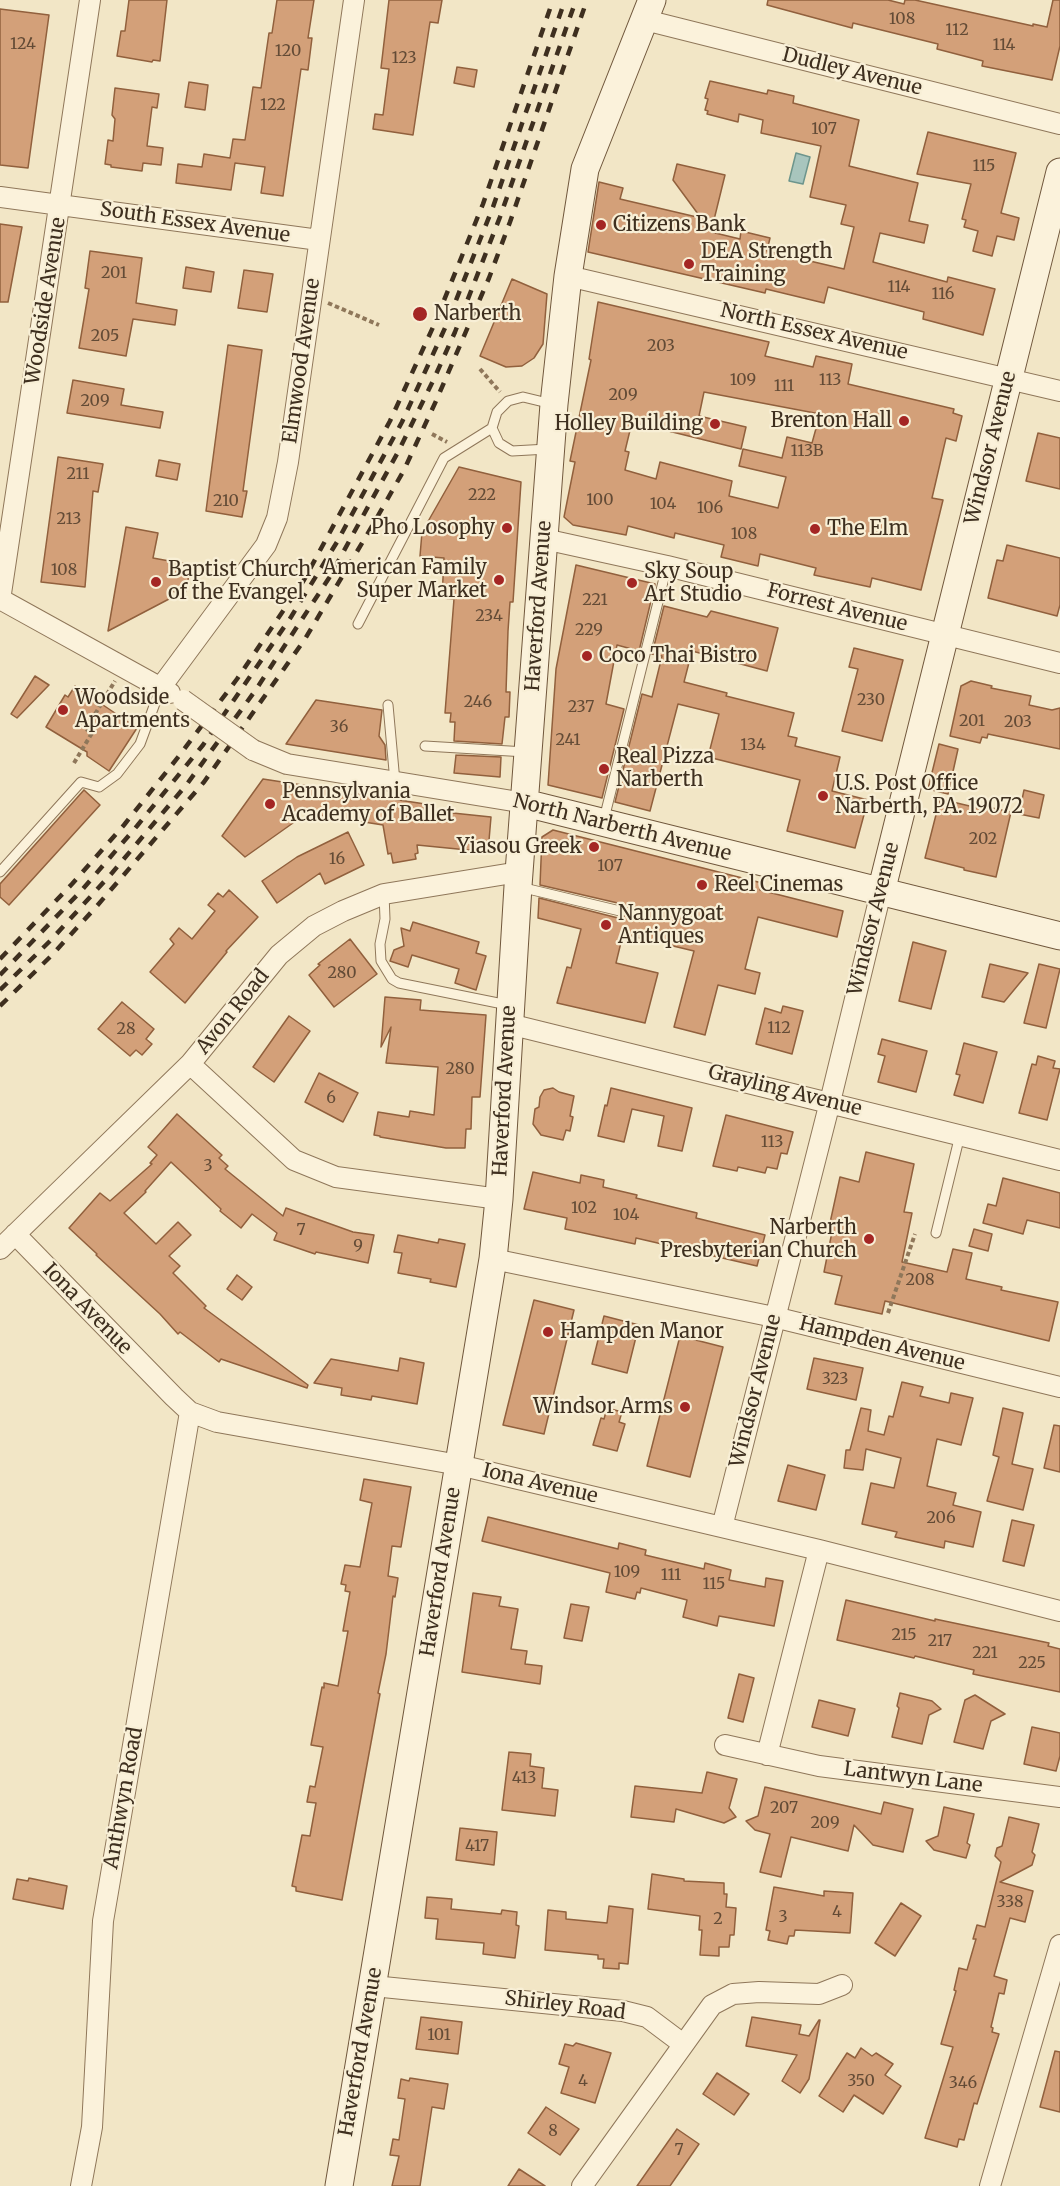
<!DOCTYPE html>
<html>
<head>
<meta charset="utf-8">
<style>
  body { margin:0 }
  canvas { display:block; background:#f2e6c6 }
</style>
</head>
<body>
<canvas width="1060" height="2186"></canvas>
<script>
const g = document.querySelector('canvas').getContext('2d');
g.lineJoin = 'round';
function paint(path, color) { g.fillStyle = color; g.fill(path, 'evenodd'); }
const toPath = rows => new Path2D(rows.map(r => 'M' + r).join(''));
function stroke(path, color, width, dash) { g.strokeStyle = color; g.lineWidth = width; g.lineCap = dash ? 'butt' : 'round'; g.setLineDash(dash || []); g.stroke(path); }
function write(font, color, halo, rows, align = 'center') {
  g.font = font + ' Merriweather,serif'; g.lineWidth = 4.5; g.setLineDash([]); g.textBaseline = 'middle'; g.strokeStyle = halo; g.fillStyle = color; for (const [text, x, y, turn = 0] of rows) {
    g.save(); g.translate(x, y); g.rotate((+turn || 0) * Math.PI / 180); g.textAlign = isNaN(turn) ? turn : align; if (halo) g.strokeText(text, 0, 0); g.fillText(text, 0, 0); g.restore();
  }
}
const water = toPath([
  [796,153,810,157,803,184,789,181,796,153]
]);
const building = toPath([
  [129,0,167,0,160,61,153,60,152,62,117,56,121,31,125,31,129,0],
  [277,0,314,0,308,38,312,38,308,70,301,69,283,196,261,193,265,167,235,163,231,190,176,183,178,164,202,167,204,154,230,158,233,139,245,140,253,87,261,88,269,33,272,33,277,0],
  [389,0,442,0,438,23,430,22,413,135,373,129,375,114,383,115,389,69,381,68,389,0],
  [768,0,888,0,904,4,905,0,915,0,1033,26,1033,24,1047,27,1053,0,1060,0,1060,46,1052,80,982,66,983,61,937,49,938,44,853,23,852,28,767,5,768,0],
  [0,9,49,15,28,168,0,165,0,9],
  [457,67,477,70,474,87,454,83,457,67],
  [710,81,767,94,768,90,794,96,793,103,859,120,849,166,918,183,909,221,928,225,924,243,880,233,873,262,947,282,948,277,995,289,983,335,923,319,924,312,828,287,824,303,766,289,765,293,588,252,599,182,623,188,620,199,701,218,673,180,677,164,725,175,711,232,740,239,741,231,770,238,767,251,844,269,854,227,841,224,846,205,810,197,821,146,761,133,763,120,739,114,738,122,707,114,708,111,705,110,708,99,705,98,710,81],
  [189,82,208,85,205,110,185,107,189,82],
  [115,88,159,94,157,108,152,107,147,146,163,148,161,165,143,163,142,171,111,167,111,165,105,164,108,140,113,141,115,119,112,115,115,88],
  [928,132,1016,153,1001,213,1019,218,1014,240,997,236,992,256,973,251,978,231,964,227,966,220,962,219,971,184,917,174,928,132],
  [0,224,22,227,8,302,0,302,0,224],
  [90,251,142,258,136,303,177,310,175,325,133,319,126,356,79,348,89,289,85,288,90,251],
  [186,267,214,272,211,292,183,288,186,267],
  [244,270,273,274,267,312,238,308,244,270],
  [512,279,547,294,543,344,534,358,522,366,506,367,480,356,512,279],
  [598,302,769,342,765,356,813,367,816,356,852,364,848,384,954,409,953,413,962,416,956,441,946,438,932,498,943,500,921,590,872,578,870,587,814,575,816,568,760,554,758,566,721,557,724,545,675,533,674,538,628,526,626,535,573,525,564,517,575,462,570,461,591,360,589,359,598,302],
  [704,392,820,414,812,443,787,437,782,458,743,449,739,466,786,477,778,508,729,496,732,481,660,462,656,479,625,470,629,452,625,451,632,422,741,449,746,427,699,416,704,392],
  [228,345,262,350,243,491,247,491,242,517,206,511,228,345],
  [73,380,124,389,121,405,163,412,160,428,67,413,73,380],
  [1038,433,1060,438,1060,489,1026,481,1038,433],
  [58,457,103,464,98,492,93,491,85,587,41,582,58,457],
  [159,460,180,464,177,480,156,476,159,460],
  [459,467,521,482,513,602,510,602,508,631,506,692,510,692,509,717,505,717,502,744,454,741,455,722,450,722,451,713,445,713,454,599,442,598,444,558,420,556,422,532,459,467],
  [126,527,158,533,153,558,191,565,185,594,171,591,169,599,108,631,126,527],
  [1007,545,1060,558,1060,605,1057,616,988,598,997,560,1003,561,1007,545],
  [576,565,655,584,639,651,617,645,606,704,624,709,602,798,548,785,556,669,576,565],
  [664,606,707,617,711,611,778,628,767,671,692,651,684,682,727,693,726,696,794,713,788,736,797,738,795,746,840,757,832,791,868,800,855,848,787,831,800,780,708,757,719,714,678,704,650,811,615,802,642,694,652,697,662,656,652,654,664,606],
  [854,648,903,660,882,741,842,731,858,669,849,667,854,648],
  [35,676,49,685,17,718,11,714,35,676],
  [971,681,992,686,991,688,1031,696,1029,705,1052,710,1060,708,1060,749,988,734,987,738,982,737,980,743,950,736,961,686,971,681],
  [75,686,137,728,109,771,87,756,87,752,46,727,65,695,68,697,75,686],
  [316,700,382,710,379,736,385,745,386,760,286,744,316,700],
  [939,744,958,749,948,794,928,789,939,744],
  [456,755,501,757,500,777,454,773,456,755],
  [263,779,425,804,424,810,491,817,488,852,417,845,418,853,415,854,416,859,393,863,391,853,388,854,383,825,294,811,293,823,245,857,222,836,263,779],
  [84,790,100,805,9,905,0,897,0,884,84,790],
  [1024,790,1044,795,1039,818,1019,814,1024,790],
  [940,799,978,808,978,805,1011,812,996,877,964,870,964,868,925,858,940,799],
  [553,830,762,883,760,890,843,911,837,937,758,917,745,969,760,973,755,994,718,985,705,1035,674,1027,694,951,623,934,616,963,658,973,645,1023,557,1003,567,967,571,968,581,929,538,918,539,898,618,918,624,916,627,910,622,904,540,885,542,837,553,830],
  [348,832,364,865,325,884,320,873,277,903,262,881,297,857,348,832],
  [229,890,258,917,226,951,227,952,185,1003,150,972,174,944,170,939,179,928,192,939,215,911,208,905,218,893,223,897,229,890],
  [413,922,479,942,476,953,486,956,476,990,455,983,459,969,412,955,408,967,390,961,394,950,404,946,401,928,410,931,413,922],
  [350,939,377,974,334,1007,309,975,320,965,318,964,350,939],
  [913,942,946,951,931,1009,899,1001,913,942],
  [990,964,1028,973,1004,1002,982,997,990,964],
  [1039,964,1060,969,1046,1028,1024,1023,1039,964],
  [385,997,421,1000,420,1010,486,1015,480,1097,472,1097,471,1129,466,1129,465,1148,446,1148,380,1137,380,1136,374,1135,378,1112,409,1117,410,1111,434,1115,438,1067,386,1063,391,1027,381,1047,385,997],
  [122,1002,154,1029,146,1039,152,1044,142,1055,136,1050,130,1056,98,1029,122,1002],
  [783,1006,803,1011,792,1054,756,1044,765,1008,781,1013,783,1006],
  [289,1016,310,1031,274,1082,253,1067,289,1016],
  [882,1039,927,1051,916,1092,878,1082,885,1056,878,1054,882,1039],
  [964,1043,997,1052,983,1103,954,1095,960,1075,956,1074,964,1043],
  [1038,1056,1055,1061,1053,1068,1060,1069,1047,1120,1019,1113,1032,1064,1036,1065,1038,1056],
  [319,1073,358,1093,343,1122,305,1102,319,1073],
  [553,1088,559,1092,574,1096,570,1116,573,1117,570,1131,566,1130,563,1140,541,1135,533,1124,535,1109,539,1107,540,1097,544,1090,553,1088],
  [611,1088,692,1108,682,1151,658,1146,664,1116,632,1109,624,1142,598,1136,605,1105,607,1106,611,1088],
  [177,1114,222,1155,219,1158,228,1166,225,1169,283,1216,286,1208,353,1232,374,1235,368,1263,316,1252,315,1254,274,1240,277,1233,252,1214,241,1228,220,1211,221,1209,171,1162,145,1191,146,1192,124,1213,156,1244,178,1222,191,1235,169,1256,180,1266,173,1273,206,1306,204,1308,308,1385,307,1388,221,1359,219,1362,180,1332,178,1334,160,1314,96,1255,97,1254,69,1228,100,1193,110,1201,152,1164,150,1163,157,1155,148,1147,177,1114],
  [726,1115,793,1132,787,1154,781,1153,777,1169,767,1167,765,1173,738,1167,737,1171,713,1166,726,1115],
  [866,1152,914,1164,904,1212,912,1213,902,1262,947,1272,953,1249,972,1253,966,1279,1002,1287,1001,1290,1058,1302,1049,1341,885,1301,882,1314,835,1304,842,1276,824,1272,832,1232,828,1232,840,1177,859,1182,866,1152],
  [533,1172,580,1183,581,1175,604,1180,603,1187,637,1195,636,1198,697,1213,696,1218,765,1235,757,1266,636,1238,635,1244,565,1229,567,1218,524,1209,533,1172],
  [1003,1178,1060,1193,1060,1228,1027,1220,1023,1234,983,1223,988,1204,996,1206,1003,1178],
  [974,1229,992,1234,988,1251,969,1246,974,1229],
  [398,1235,438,1243,439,1239,465,1244,456,1287,430,1282,431,1279,398,1273,402,1253,394,1252,398,1235],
  [237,1275,252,1287,242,1300,227,1289,237,1275],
  [534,1300,574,1310,544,1434,503,1425,534,1300],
  [604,1316,639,1325,627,1373,592,1364,604,1316],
  [680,1336,723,1347,690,1477,647,1466,680,1336],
  [400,1358,424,1363,417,1404,372,1396,371,1400,341,1395,342,1388,314,1383,331,1359,398,1371,400,1358],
  [814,1358,863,1368,856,1400,807,1389,814,1358],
  [902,1382,923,1387,920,1396,949,1403,951,1393,973,1398,961,1445,937,1439,927,1486,956,1493,953,1505,981,1512,973,1547,945,1541,944,1548,895,1537,897,1532,862,1524,871,1483,894,1488,901,1458,866,1449,863,1470,844,1468,846,1450,850,1450,861,1408,871,1410,868,1431,884,1435,889,1416,893,1417,902,1382],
  [607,1408,622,1412,619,1422,625,1424,617,1451,593,1445,601,1418,604,1419,607,1408],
  [1003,1408,1023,1413,1012,1464,1033,1469,1023,1510,987,1501,999,1457,993,1455,1003,1408],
  [1054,1425,1060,1426,1060,1472,1044,1468,1054,1425],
  [788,1465,825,1475,816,1510,778,1501,788,1465],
  [364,1479,411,1487,401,1547,392,1546,388,1576,398,1578,395,1597,393,1596,386,1654,378,1693,380,1694,342,1900,296,1891,296,1887,292,1886,302,1835,310,1836,316,1803,307,1802,310,1786,315,1787,323,1747,311,1745,322,1687,324,1688,324,1683,338,1686,348,1631,343,1631,350,1592,345,1591,346,1585,341,1584,345,1565,360,1567,372,1503,360,1500,364,1479],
  [488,1517,618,1549,619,1543,646,1550,645,1555,704,1569,705,1563,731,1570,729,1580,765,1587,766,1578,783,1581,774,1626,719,1616,717,1626,683,1617,687,1600,641,1588,640,1593,637,1592,635,1599,606,1592,610,1573,482,1541,488,1517],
  [1012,1520,1034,1525,1024,1566,1003,1561,1012,1520],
  [473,1593,501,1597,499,1606,518,1609,511,1649,527,1651,525,1664,542,1666,540,1684,462,1672,473,1593],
  [846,1600,935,1621,935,1619,1049,1643,1048,1646,1060,1649,1060,1692,987,1677,973,1674,974,1670,944,1663,915,1656,914,1658,837,1640,846,1600],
  [571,1604,589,1607,582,1641,564,1638,571,1604],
  [739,1674,754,1678,743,1722,728,1718,739,1674],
  [900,1693,932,1701,941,1709,929,1715,922,1744,892,1737,899,1708,897,1706,900,1693],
  [975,1695,1005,1714,991,1721,983,1749,954,1742,965,1700,975,1695],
  [819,1700,855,1709,848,1736,812,1727,819,1700],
  [1032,1727,1060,1733,1060,1756,1056,1771,1024,1764,1032,1727],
  [509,1752,531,1754,530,1766,544,1768,542,1788,558,1790,555,1816,502,1810,509,1752],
  [707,1772,737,1779,729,1808,736,1817,724,1823,676,1809,674,1822,631,1817,635,1786,702,1793,707,1772],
  [765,1787,881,1814,884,1802,913,1809,903,1852,873,1845,854,1825,848,1851,791,1837,781,1877,760,1872,770,1834,755,1830,746,1821,758,1816,765,1787],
  [944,1807,974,1814,967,1843,970,1845,966,1858,934,1850,926,1841,938,1836,944,1807],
  [1009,1817,1039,1824,1032,1852,1035,1855,1032,1865,1000,1882,1033,1891,1025,1922,1010,1918,994,1976,1007,1980,1004,1994,999,1993,991,2027,993,2028,992,2032,999,2034,977,2104,974,2103,964,2140,959,2139,957,2147,925,2138,953,2047,941,2044,956,1991,954,1990,959,1968,967,1970,976,1939,973,1939,977,1925,985,1927,1001,1862,995,1856,997,1848,1002,1846,1009,1817],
  [460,1828,497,1832,494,1865,456,1860,460,1828],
  [652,1874,684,1879,684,1881,724,1883,724,1894,727,1894,726,1907,736,1908,734,1935,730,1935,729,1947,719,1947,719,1956,700,1955,702,1930,699,1930,700,1916,648,1909,652,1874],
  [29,1878,67,1886,63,1909,13,1899,17,1879,28,1881,29,1878],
  [774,1887,824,1896,824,1891,853,1893,850,1933,795,1930,794,1936,789,1936,787,1944,768,1940,770,1931,766,1930,774,1887],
  [427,1897,452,1899,451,1909,501,1914,502,1910,517,1912,516,1925,519,1926,515,1958,483,1954,484,1943,436,1939,438,1919,425,1918,427,1897],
  [901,1903,921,1916,895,1956,875,1943,901,1903],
  [609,1906,633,1909,628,1964,619,1963,619,1969,603,1968,604,1959,598,1959,598,1955,545,1950,548,1910,566,1912,566,1919,607,1923,609,1906],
  [421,2017,462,2022,458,2054,416,2049,421,2017],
  [752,2017,801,2025,799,2034,809,2036,819,2020,820,2020,809,2079,800,2093,782,2081,797,2055,746,2046,752,2017],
  [576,2043,611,2053,595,2103,561,2093,569,2067,559,2064,565,2044,573,2046,576,2043],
  [861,2048,872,2056,876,2053,893,2064,885,2075,901,2086,883,2114,854,2095,843,2112,819,2096,847,2053,855,2058,861,2048],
  [1055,2051,1060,2052,1060,2112,1040,2107,1055,2051],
  [717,2073,749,2094,734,2115,703,2094,717,2073],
  [410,2078,448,2084,444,2109,432,2107,420,2186,392,2186,399,2156,390,2155,393,2139,399,2140,405,2099,398,2098,401,2079,409,2081,410,2078],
  [546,2107,579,2129,560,2155,528,2133,546,2107],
  [677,2129,699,2144,670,2186,637,2186,677,2129],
  [519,2169,545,2186,508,2186,519,2169]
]);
const path = toPath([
  [328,303,379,325],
  [480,369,500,392],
  [432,434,447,442],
  [74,763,92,733,86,729,115,681],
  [888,1313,915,1234]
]);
const lane = toPath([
  [548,449,512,451,499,443,492,428,497,412,508,401,523,397,552,404],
  [358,624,444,458,492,428],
  [388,705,395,782],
  [425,746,526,752],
  [604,819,667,566],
  [0,872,81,782,99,787,117,774,140,744,161,687],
  [520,887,620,911],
  [384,894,385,919,380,944,381,961,392,979,399,983,508,1005],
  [936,1233,960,1135]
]);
const street = toPath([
  [645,20,1060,124],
  [0,197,319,240],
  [568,276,1060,391],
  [544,539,667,566,1060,663],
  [0,599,170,693],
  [0,600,90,0],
  [161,687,266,545,277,518,288,462,354,0],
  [253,750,287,764,525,803],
  [509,1024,1060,1160],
  [190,1064,294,1160,336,1177,499,1199],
  [15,1234,174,1397,190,1412,217,1422,459,1465,819,1550,1060,1611],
  [0,1249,190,1064,279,955,314,926,343,911,384,894,519,872],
  [493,1259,774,1317,1060,1387],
  [722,1527,830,1102,881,892],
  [725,1745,819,1766,1060,1797],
  [767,1755,819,1550],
  [373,1986,623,2011,647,2017,683,2044],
  [81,2186,92,2127,103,1921,190,1412],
  [582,2186,712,2005,733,1994,759,1992,819,1994,842,1985],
  [990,2186,1060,1945]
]);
const secondary = toPath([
  [525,803,1060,936],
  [881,892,1060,172],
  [339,2186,493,1259,499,1199,518,886,554,404,568,276,585,169,652,0]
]);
const rail = toPath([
  [0,959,72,884,124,825,179,756,237,679,304,580,390,421,434,325,483,204,553,0],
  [0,975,82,890,137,826,203,745,291,617,337,542,402,422,445,328,493,207,565,0],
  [0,990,50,941,112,873,187,784,255,691,329,578,398,452,433,381,455,332,500,217,576,0],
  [0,1006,52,955,96,907,204,782,305,639,371,528,404,470,436,401,489,278,510,222,587,0]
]);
const streetBridge = toPath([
  [183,700,253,750]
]);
const markers = [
  [601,225,6,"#a42624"],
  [689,264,6,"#a42624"],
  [420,314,8,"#a42624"],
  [904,421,6,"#a42624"],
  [715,424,6,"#a42624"],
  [507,528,6,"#a42624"],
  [815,529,6,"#a42624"],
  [499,580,6,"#a42624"],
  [156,582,6,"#a42624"],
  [632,583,6,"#a42624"],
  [587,656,6,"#a42624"],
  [63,710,6,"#a42624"],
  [604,769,6,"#a42624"],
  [823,796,6,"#a42624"],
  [270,804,6,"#a42624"],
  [594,847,6,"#a42624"],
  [702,885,6,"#a42624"],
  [606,925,6,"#a42624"],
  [869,1239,6,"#a42624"],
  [548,1332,6,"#a42624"],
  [685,1407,6,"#a42624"]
];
const numberNames = [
  ["108",902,19],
  ["112",957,30],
  ["124",23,44],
  ["114",1004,45],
  ["120",288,51],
  ["123",404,58],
  ["122",273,105],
  ["107",824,129],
  ["115",984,166],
  ["201",114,273],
  ["114",899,287],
  ["116",943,294],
  ["205",105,336],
  ["203",661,346],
  ["109",743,380],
  ["113",830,380],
  ["111",784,386],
  ["209",623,395],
  ["209",95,401],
  ["113B",807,451],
  ["211",78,474],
  ["222",482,495],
  ["100",600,500],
  ["210",226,501],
  ["104",663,504],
  ["106",710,508],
  ["213",69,519],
  ["108",744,534],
  ["108",64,570],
  ["221",595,600],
  ["234",489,616],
  ["229",589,630],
  ["230",871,700],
  ["246",478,702],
  ["237",581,707],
  ["201",972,721],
  ["203",1018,722],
  ["36",339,727],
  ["241",568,740],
  ["134",753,745],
  ["202",983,839],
  ["16",337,859],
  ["107",610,866],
  ["280",342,973],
  ["112",779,1028],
  ["28",126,1029],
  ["280",460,1069],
  ["6",331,1098],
  ["113",772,1142],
  ["3",208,1166],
  ["102",584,1208],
  ["104",626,1215],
  ["7",301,1230],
  ["9",358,1246],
  ["208",920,1280],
  ["323",835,1379],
  ["206",941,1518],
  ["109",627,1572],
  ["111",671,1575],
  ["115",714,1584],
  ["215",904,1635],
  ["217",940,1641],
  ["221",985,1653],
  ["225",1032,1663],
  ["413",524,1778],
  ["207",784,1808],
  ["209",825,1823],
  ["417",477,1846],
  ["338",1010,1902],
  ["4",837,1912],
  ["3",783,1917],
  ["2",718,1919],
  ["101",439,2035],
  ["4",583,2081],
  ["350",861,2081],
  ["346",963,2083],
  ["8",553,2131],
  ["7",679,2150]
];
const streetNames = [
  ["Dudley Avenue",852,72,14],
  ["South Essex Avenue",195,223,8],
  ["Woodside Avenue",46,301,-81],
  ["North Essex Avenue",814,332,13],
  ["Elmwood Avenue",302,361,-82],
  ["Windsor Avenue",991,448,-76],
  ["Haverford Avenue",539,606,-86],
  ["Forrest Avenue",837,608,14],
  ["North Narberth Avenue",622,828,14],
  ["Windsor Avenue",874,919,-76],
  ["Avon Road",233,1012,-51],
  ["Haverford Avenue",505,1091,-87],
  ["Grayling Avenue",785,1091,14],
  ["Iona Avenue",87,1309,46],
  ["Hampden Avenue",882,1344,14],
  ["Windsor Avenue",756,1391,-76],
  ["Iona Avenue",540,1484,13],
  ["Haverford Avenue",441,1572,-81],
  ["Lantwyn Lane",913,1778,7],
  ["Anthwyn Road",124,1798,-80],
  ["Shirley Road",565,2006,7],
  ["Haverford Avenue",361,2052,-80]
];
const poiNames = [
  ["Citizens Bank",613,225],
  ["DEA Strength",701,252],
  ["Training",701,275],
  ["Narberth",434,314],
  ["Brenton Hall",892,421,"right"],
  ["Holley Building",703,424,"right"],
  ["Pho Losophy",495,528,"right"],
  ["The Elm",827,529],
  ["American Family",487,568,"right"],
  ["Super Market",487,591,"right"],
  ["Baptist Church",168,570],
  ["of the Evangel",168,593],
  ["Sky Soup",644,572],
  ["Art Studio",644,595],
  ["Coco Thai Bistro",599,656],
  ["Woodside",75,698],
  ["Apartments",75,721],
  ["Real Pizza",616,757],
  ["Narberth",616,780],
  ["U.S. Post Office",835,784],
  ["Narberth, PA. 19072",835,807],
  ["Pennsylvania",282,792],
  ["Academy of Ballet",282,815],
  ["Yiasou Greek",582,847,"right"],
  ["Reel Cinemas",714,885],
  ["Nannygoat",618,914],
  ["Antiques",618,937],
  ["Narberth",857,1228,"right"],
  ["Presbyterian Church",857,1251,"right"],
  ["Hampden Manor",560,1332],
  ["Windsor Arms",673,1407,"right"]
];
paint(water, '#a8c5bd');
stroke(water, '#6d958c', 1.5);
paint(building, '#d3a079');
stroke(building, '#91603d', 1.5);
stroke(lane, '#8f775a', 11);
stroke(street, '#8f775a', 22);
stroke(secondary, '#71583d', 29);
stroke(path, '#8f775a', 4, [4.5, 3]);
stroke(lane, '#fbf2db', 9);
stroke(street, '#fbf2db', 20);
stroke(secondary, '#fbf2db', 27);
stroke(rail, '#3e2f1f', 4.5, [10, 10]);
stroke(streetBridge, '#8f775a', 22, []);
stroke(streetBridge, '#fbf2db', 20);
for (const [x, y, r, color] of markers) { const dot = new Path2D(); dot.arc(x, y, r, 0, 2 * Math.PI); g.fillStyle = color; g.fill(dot); stroke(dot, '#f8efd6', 2); }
write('16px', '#634b36', null, numberNames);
write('20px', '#3e2f1f', '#f8efd6', streetNames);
write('20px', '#3e2f1f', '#f8efd6', poiNames, 'left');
</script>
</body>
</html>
